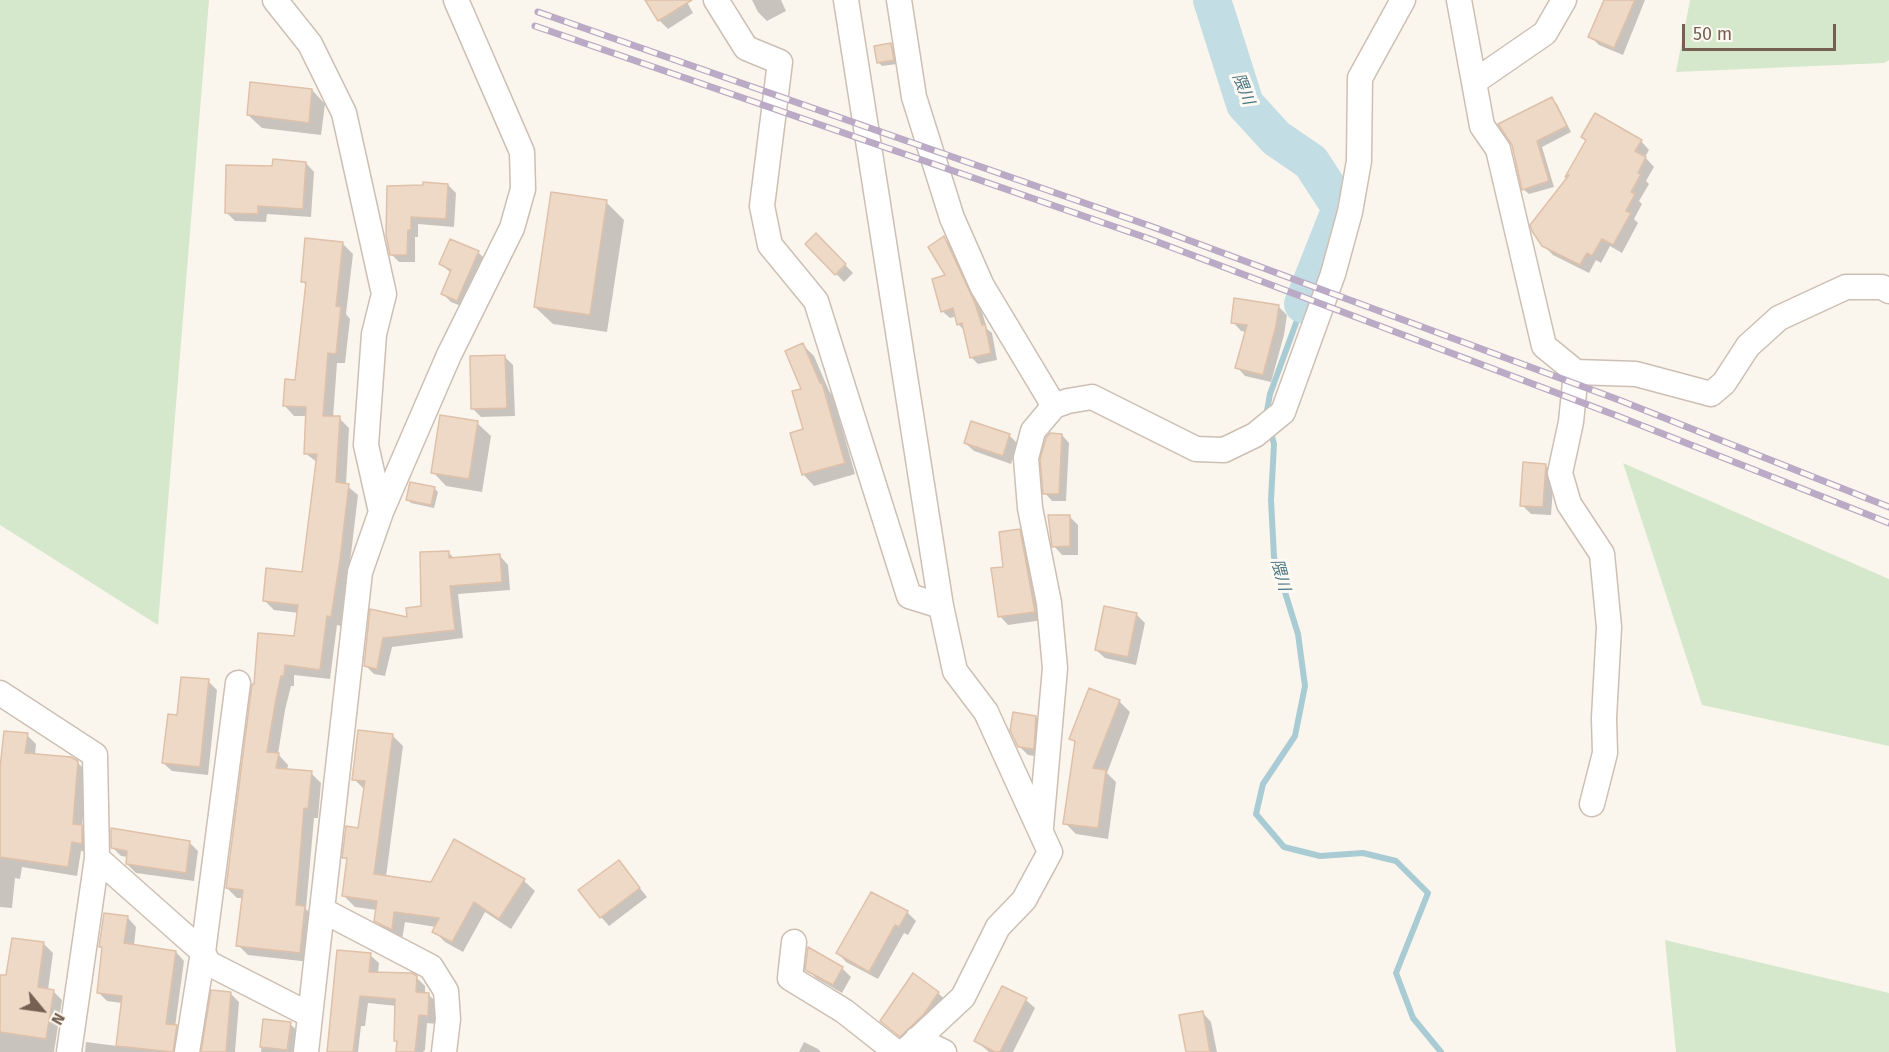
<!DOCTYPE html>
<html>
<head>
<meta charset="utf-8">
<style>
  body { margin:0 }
  #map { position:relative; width:1889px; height:1052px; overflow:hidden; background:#fbf6ed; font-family:"Fira Sans",sans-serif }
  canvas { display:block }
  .north { position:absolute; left:12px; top:980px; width:60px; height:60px; -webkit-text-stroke:4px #fefaf3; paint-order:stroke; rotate:119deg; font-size:16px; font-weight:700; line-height:24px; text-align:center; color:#756051 }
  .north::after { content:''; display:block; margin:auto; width:21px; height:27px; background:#756051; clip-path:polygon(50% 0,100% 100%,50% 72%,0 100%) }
  .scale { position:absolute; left:1682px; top:24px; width:154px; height:27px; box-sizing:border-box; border:3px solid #756051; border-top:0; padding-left:8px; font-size:18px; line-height:21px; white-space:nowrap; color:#756051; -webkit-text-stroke:4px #fefaf3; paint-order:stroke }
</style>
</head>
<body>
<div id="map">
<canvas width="1889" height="1052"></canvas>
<div class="north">N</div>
<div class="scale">50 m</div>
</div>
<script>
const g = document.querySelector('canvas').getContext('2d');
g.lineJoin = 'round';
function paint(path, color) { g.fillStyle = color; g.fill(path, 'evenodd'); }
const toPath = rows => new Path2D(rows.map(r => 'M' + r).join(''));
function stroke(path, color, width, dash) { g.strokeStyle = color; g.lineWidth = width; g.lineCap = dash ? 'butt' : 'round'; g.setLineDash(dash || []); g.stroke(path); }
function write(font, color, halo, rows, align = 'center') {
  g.font = font + ' "Fira Sans","Noto Sans JP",sans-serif'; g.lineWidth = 6; g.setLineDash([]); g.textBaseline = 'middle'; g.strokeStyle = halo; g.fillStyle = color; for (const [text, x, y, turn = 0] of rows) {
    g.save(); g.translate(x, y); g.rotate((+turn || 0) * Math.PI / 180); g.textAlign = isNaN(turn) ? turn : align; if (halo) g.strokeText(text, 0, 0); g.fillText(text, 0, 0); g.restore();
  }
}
const green = toPath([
  [0,0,209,0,158,625,0,525],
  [1690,0,1889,0,1889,60,1884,63,1676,72],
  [1623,463,1889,579,1889,746,1702,705],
  [1665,940,1889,993,1889,1052,1676,1052]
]);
const shadow = toPath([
  [647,0,686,0,693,13,668,29,659,20],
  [752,0,781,0,786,11,767,21,758,12],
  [1605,0,1645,0,1623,55,1599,45,1590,36],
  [890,44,894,48,897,64,882,66,878,62],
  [312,90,325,104,321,135,262,128,248,115],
  [1552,99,1557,104,1571,132,1542,147,1554,187,1529,194,1523,189,1513,145],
  [1583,137,1641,141,1649,150,1645,157,1654,167,1646,181,1649,184,1639,201,1642,204,1634,219,1638,223,1622,253,1610,246,1601,263,1596,260,1589,273,1553,255,1543,245,1569,178,1567,176,1587,141],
  [306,163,314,172,311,217,267,214,266,222,235,221,226,212,274,168],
  [448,185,456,193,454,227,418,224,418,237,415,237,415,262,399,262,391,254,387,235],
  [606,202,624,220,607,332,553,324,535,307],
  [816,235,853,273,844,282,807,244],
  [944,238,951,245,982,312,987,329,992,333,997,360,978,364,971,357,965,331,958,324,957,316,950,318,942,311,948,276],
  [343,244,353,254,346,314,350,319,345,363,337,363,333,418,339,418,349,428,346,485,358,495,349,571,341,626,337,625,330,679,294,675,294,686,291,686,285,710,278,754,288,765,287,771,311,773,321,783,318,818,314,818,306,909,314,917,310,962,248,955,238,945,243,898,237,898,227,888,253,685,296,638,299,613,274,610,264,600,303,574,318,463,305,453,307,416,294,416,284,405,296,381,307,286,302,281],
  [478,252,487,261,466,308,451,302,442,293,451,273,441,264],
  [1278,306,1287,315,1284,335,1271,382,1245,376,1237,367,1246,332,1241,331,1233,322],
  [803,345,814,356,829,391,833,396,855,474,814,486,803,474],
  [504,356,513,365,515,416,481,417,473,409],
  [477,423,491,436,482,492,446,486,433,472],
  [1009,435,1018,444,1011,464,974,451,965,443],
  [1062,435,1069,443,1066,501,1052,501,1045,493],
  [1545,465,1554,474,1551,515,1531,514,1522,505],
  [434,488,438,492,434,508,411,503,407,499],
  [1070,517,1078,525,1078,555,1062,555,1054,546],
  [1019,530,1028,539,1043,620,1008,625,1000,616,1004,568],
  [449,553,455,559,500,556,508,565,510,590,458,594,463,638,392,647,385,676,374,674,365,665,371,611,409,619,423,608],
  [1136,614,1145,623,1136,665,1105,658,1096,650],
  [208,681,217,690,208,775,172,771,163,763,179,717],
  [1119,701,1130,712,1107,773,1116,782,1108,839,1076,834,1065,823,1076,744,1071,738],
  [1036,717,1045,726,1042,757,1028,755,1019,746],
  [27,735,36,744,35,755,77,762,87,772,82,827,91,836,91,852,81,851,77,876,22,867,20,879,15,878,12,908,0,907,0,765,2,765],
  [392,735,403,746,386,877,432,883,455,841,524,881,535,891,511,929,485,912,463,952,445,942,434,931,436,927,405,922,402,940,387,932,376,921,377,910,355,907,344,896,348,862,344,857,360,830,365,790,354,779],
  [189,842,198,851,194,881,136,873,127,864,128,857,121,856,113,848],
  [619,862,647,897,609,926,601,917],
  [907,912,916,921,908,935,904,933,878,979,846,962,838,953],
  [105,914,128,918,136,927,134,946,176,952,184,961,175,1027,185,1036,183,1052,85,1052,86,1042,117,1046,122,1003,107,1001,98,992,103,950,100,946],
  [44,944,53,953,48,990,53,991,62,1000,54,1052,0,1052,0,976,7,977],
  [370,955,379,963,378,973,416,977,425,986,425,994,428,994,437,1003,436,1024,427,1023,425,1050,423,1052,398,1052,399,1043,395,1040,397,1006,368,1003,365,1026,361,1026,358,1052,328,1052],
  [842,968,851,977,842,993,816,978,807,969],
  [914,976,938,993,952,1006,914,1049,882,1021],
  [230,993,239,1002,235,1052,203,1052],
  [1026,1000,1035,1008,1013,1052,989,1052,976,1041],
  [1203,1013,1211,1022,1217,1052,1187,1052],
  [264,1021,290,1024,299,1032,296,1052,261,1052],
  [804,1042,818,1049,821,1052,799,1052]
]);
const stream = toPath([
  [1268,416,1267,411,1270,394,1303,304],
  [1270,429,1274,444,1271,500,1274,557,1298,634,1305,686,1295,736,1263,784,1256,814,1284,847,1320,856,1363,853,1396,861,1428,893,1396,973,1413,1018,1441,1052]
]);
const river = toPath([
  [1212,0,1245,104,1276,138,1311,162,1341,208,1303,304]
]);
const building = toPath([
  [645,0,692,0,658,21,645,0],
  [1604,0,1635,0,1614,48,1588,37,1604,0],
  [891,43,894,60,877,63,874,46,891,43],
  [250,82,312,89,309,123,247,115,250,82],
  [1552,97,1567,126,1537,141,1549,181,1522,190,1512,145,1498,124,1552,97],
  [1595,113,1642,140,1635,151,1646,157,1638,173,1641,174,1631,192,1635,194,1626,211,1631,213,1613,245,1602,239,1592,256,1587,253,1580,265,1542,246,1532,231,1530,225,1569,175,1565,177,1586,140,1581,137,1595,113],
  [273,159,306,162,303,209,258,206,258,214,225,213,226,165,272,166,273,159],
  [423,182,448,184,446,219,411,217,411,230,408,230,407,255,390,255,386,235,387,186,423,185,423,182],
  [551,192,607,200,590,315,534,307,551,192],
  [816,233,846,264,835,275,805,244,816,233],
  [944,236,975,303,982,325,985,324,991,353,970,358,962,323,957,325,953,308,941,312,932,279,945,275,928,247,944,236],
  [305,238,343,242,336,306,341,307,336,354,328,353,323,416,340,416,336,482,349,484,340,560,331,617,327,616,320,670,285,665,284,676,281,676,276,699,267,752,279,753,276,768,312,771,308,809,304,808,296,905,305,906,300,953,236,946,243,890,226,888,252,684,254,684,258,633,294,636,298,605,263,601,266,568,302,572,317,454,304,454,306,407,283,406,285,379,295,380,306,282,301,282,305,238],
  [450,239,479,251,457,301,441,294,451,270,439,264,450,239],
  [1234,298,1279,305,1276,326,1263,375,1235,368,1247,325,1231,323,1234,298],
  [803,343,820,383,822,383,845,463,802,475,790,433,803,429,792,391,801,389,785,351,803,343],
  [505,355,507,408,471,409,470,356,505,355],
  [440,415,478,421,469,479,431,473,440,415],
  [971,421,1010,434,1003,456,964,443,971,421],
  [1050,433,1062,434,1059,494,1043,494,1040,459,1046,438,1050,433],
  [1523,462,1546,464,1543,507,1520,506,1523,462],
  [410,482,435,487,431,505,406,500,410,482],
  [1048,515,1070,515,1070,546,1052,547,1048,515],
  [1020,529,1035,612,998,617,991,568,1003,567,999,532,1020,529],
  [449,551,449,558,500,554,502,582,450,586,455,630,383,638,377,669,364,666,370,609,407,617,406,608,421,606,420,552,449,551],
  [1104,606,1137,613,1128,657,1095,650,1104,606],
  [181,677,209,679,200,767,162,763,168,714,177,715,181,677],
  [1089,688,1120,700,1093,768,1106,770,1098,828,1063,824,1075,741,1069,739,1089,688],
  [1013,712,1036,716,1034,749,1018,747,1010,730,1013,712],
  [358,730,393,734,374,874,431,882,454,839,525,879,499,919,474,902,452,942,432,932,439,918,394,912,392,930,374,921,377,901,342,896,347,858,342,858,346,826,358,828,365,781,352,780,358,730],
  [4,731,28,733,25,753,71,757,78,761,73,824,82,825,82,844,72,842,68,867,0,857,0,768,4,731],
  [111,828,190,841,186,873,126,864,127,851,111,848,111,828],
  [619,860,640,888,600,918,578,890,619,860],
  [871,892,908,911,899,927,895,925,869,972,836,953,871,892],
  [104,913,128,916,124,943,176,951,166,1024,177,1025,173,1052,116,1046,122,996,97,993,102,947,99,947,104,913],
  [12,938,44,942,38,987,54,990,46,1039,0,1032,0,975,6,975,12,938],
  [808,947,843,967,833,985,805,970,808,947],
  [337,950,371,953,369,972,412,973,417,976,416,992,429,993,428,1016,419,1015,415,1052,396,1052,397,1041,394,1041,395,999,360,996,353,1052,327,1052,337,950],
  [913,973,939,992,924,1014,900,1037,880,1021,913,973],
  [1002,986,1027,998,1000,1052,995,1052,974,1041,1002,986],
  [211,990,231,992,226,1052,201,1052,211,990],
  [1203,1011,1210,1052,1186,1052,1179,1015,1203,1011],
  [263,1019,291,1022,287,1050,260,1047,263,1019]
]);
const minor = toPath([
  [275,0,310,44,344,113,384,294,374,334,366,445,381,512],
  [716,0,746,48,780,62,762,206,770,245,816,301,909,596,941,606],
  [846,0,941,606,955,671,986,712,1050,852,1024,900,998,927,963,997,904,1052],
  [899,0,914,97,952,218,982,286,1054,406],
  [1459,0,1482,126,1498,149,1544,346,1576,372,1636,374,1711,394,1724,383,1748,346,1779,318,1846,287,1882,287,1889,291],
  [1474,82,1545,33,1564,0],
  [1576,372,1571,422,1560,473,1569,504,1602,554,1609,627,1604,718,1605,753,1592,804],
  [0,693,95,755,97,858,69,1052],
  [1041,827,1055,668,1049,603,1030,508,1026,458,1033,431,1054,406,1068,401,1092,397,1196,449,1224,450,1255,435,1283,412,1333,274,1350,212,1359,161,1360,78,1403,0],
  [97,858,203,952,208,963,310,1015],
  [322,910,431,967,446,991,448,1019,444,1052],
  [794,942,790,978,844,1011,896,1052],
  [917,1039,944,1052],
  [187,1052,203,952,238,683],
  [306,1052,360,572,381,512,449,355,512,228,523,189,522,152,456,0]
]);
const rail = toPath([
  [538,12,1153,227,1619,400,1889,507],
  [535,26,1147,238,1615,415,1889,523]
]);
const waterNames = [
  ["隈川",1243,89,68],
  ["隈川",1280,575,75]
];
paint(green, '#d6e8cc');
paint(shadow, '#0003');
stroke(stream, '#a9cbd4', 6);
stroke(river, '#c2dde4', 38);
paint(building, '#eed9c7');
stroke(building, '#dfc0a9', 1.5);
stroke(minor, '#cdbfb3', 27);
stroke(minor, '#fff', 24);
stroke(rail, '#baaac5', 7);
stroke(rail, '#fefaf3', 4.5, [14]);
write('italic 16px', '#4c7985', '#fefaf3', waterNames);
</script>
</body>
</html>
